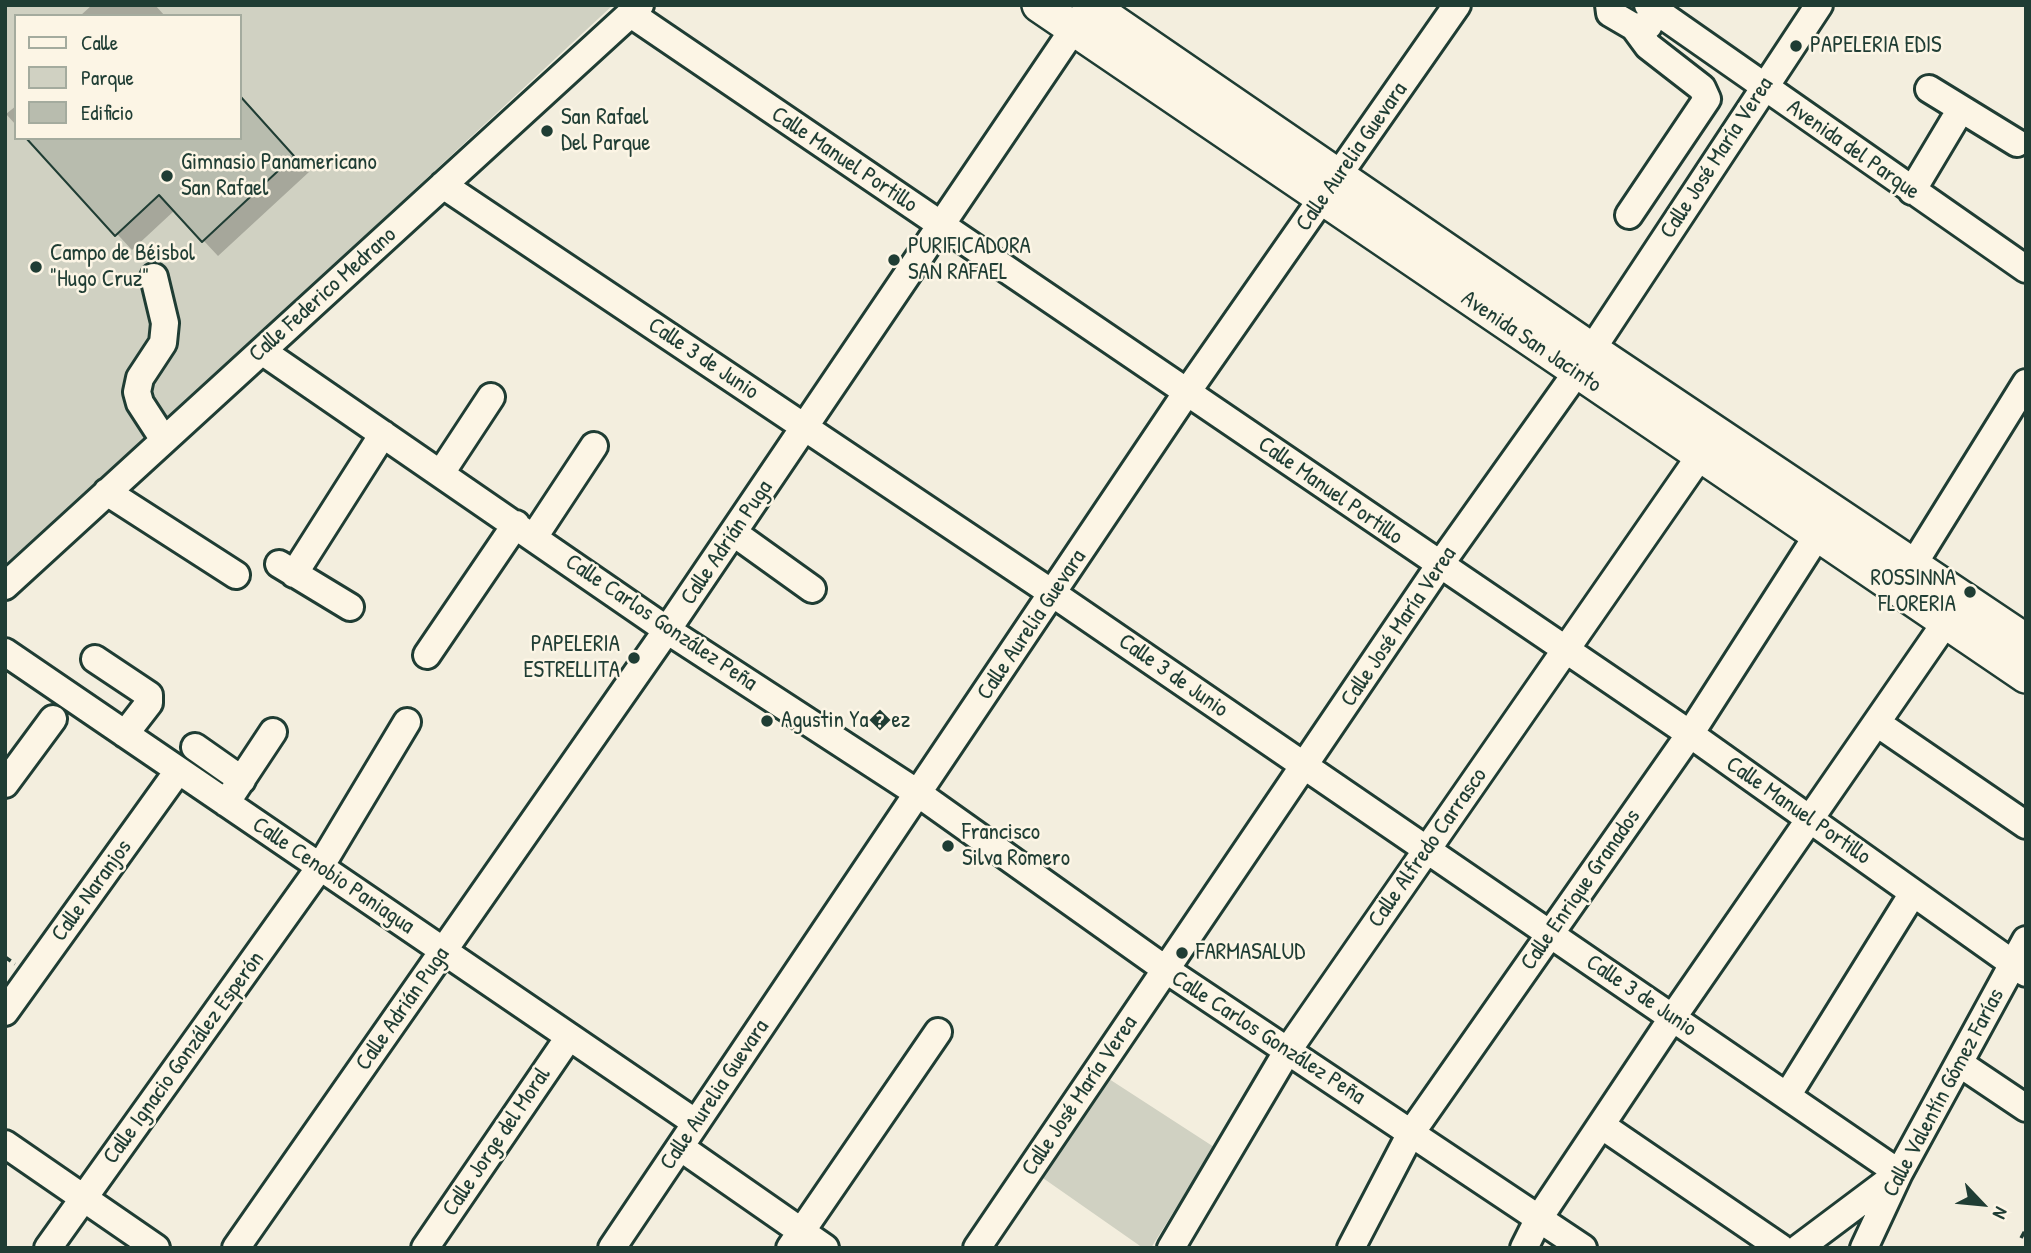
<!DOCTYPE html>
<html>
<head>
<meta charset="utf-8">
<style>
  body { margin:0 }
  #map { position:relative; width:2031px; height:1253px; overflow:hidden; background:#f3eede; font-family:"Patrick Hand",sans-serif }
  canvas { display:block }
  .frame { position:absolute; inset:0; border:7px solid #1f3d34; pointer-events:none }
  .legend { position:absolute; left:14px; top:14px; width:228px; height:126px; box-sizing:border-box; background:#fcf5e5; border:2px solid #a4ab9e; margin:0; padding:9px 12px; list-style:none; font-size:21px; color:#1f3d34 }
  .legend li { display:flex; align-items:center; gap:14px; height:35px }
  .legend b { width:35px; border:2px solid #a4ab9e }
  .north { position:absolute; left:1947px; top:1169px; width:70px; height:70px; -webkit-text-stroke:5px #fcf5e5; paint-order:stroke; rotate:116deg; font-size:19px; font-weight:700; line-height:28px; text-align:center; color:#1f3d34 }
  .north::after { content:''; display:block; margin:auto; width:24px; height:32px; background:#1f3d34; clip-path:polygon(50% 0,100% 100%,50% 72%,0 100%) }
</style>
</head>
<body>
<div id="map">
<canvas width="2031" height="1253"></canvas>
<div class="frame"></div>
<ul class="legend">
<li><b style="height:9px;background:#fcf5e5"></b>Calle</li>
<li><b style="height:19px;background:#d0d1c2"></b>Parque</li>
<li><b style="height:19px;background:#b8bcae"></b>Edificio</li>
</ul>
<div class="north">N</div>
</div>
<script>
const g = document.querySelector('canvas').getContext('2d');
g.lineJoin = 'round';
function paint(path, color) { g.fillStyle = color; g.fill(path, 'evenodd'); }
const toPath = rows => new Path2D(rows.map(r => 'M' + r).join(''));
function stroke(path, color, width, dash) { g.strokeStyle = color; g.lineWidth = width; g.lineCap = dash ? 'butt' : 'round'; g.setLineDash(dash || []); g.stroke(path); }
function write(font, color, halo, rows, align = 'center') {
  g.font = font + ' "Patrick Hand",sans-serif'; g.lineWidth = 5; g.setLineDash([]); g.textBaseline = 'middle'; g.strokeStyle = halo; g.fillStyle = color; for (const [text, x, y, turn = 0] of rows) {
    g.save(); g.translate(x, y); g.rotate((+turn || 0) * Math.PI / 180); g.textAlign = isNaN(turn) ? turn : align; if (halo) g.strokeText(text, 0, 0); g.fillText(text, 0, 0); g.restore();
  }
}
const green = toPath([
  [5,5,613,5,5,570],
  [16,16,240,16,240,138,16,138],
  [1106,1077,1214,1147,1151,1248,1143,1248,1040,1176]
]);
const shadow = toPath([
  [92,5,155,5,165,16,80,16],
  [240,98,309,172,218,256,175,210,132,250,28,138,240,138],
  [16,106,16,125,6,114]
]);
const building = toPath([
  [240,96,294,156,202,242,159,195,115,236,26,138,240,138,240,96]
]);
const path = toPath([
  [5,957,15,964],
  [2021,1238,2026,1229]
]);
const minor = toPath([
  [1609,5,1610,13,1634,27,1649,25],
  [1648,5,2026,269],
  [631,14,1690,734,2026,973],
  [1929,89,2017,143],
  [443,185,1052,593,1899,1173],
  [1912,191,1961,109],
  [1629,215,1707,99,1702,88,1648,46,1634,27],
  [154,277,165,323,163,343,140,378,137,392,140,403,164,440],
  [262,351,667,630,919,794,1165,969,1583,1248],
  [441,473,491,397],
  [107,492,236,575],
  [734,533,812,589],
  [534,537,594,446],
  [279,564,350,607],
  [1913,565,2026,383],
  [294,574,383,434],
  [5,586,640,5],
  [5,652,696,1123],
  [427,655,516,524],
  [95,659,149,695,149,703,125,734],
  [1877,723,2026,825],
  [195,747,242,780],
  [5,784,53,719],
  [226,803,273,732],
  [5,1012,178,771],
  [1959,1063,2026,1108],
  [1787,1096,1913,893],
  [1601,1125,1781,1248],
  [5,1144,156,1248],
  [680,1147,825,1248],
  [48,1248,320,867,407,722],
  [236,1248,667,630,1083,15],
  [425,1248,569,1037],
  [612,1248,1187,392,1457,5],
  [790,1248,938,1032],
  [977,1248,1439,566,1577,372,1819,5],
  [1171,1248,1288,1050,1700,456],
  [1351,1248,1411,1133,1690,734,1817,536],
  [1524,1248,1539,1218,1673,1017,1946,622],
  [1799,1248,1895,1176],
  [1864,1248,1899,1173,2026,940]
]);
const major = toPath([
  [1039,5,2026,676],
  [1089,5,1592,350,2026,641]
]);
const markers = [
  [1796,46,7,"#1f3d34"],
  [547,131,7,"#1f3d34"],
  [167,176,7,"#1f3d34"],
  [894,260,7,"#1f3d34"],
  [36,267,7,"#1f3d34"],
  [1970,592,7,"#1f3d34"],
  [634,658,7,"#1f3d34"],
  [767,721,7,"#1f3d34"],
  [948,846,7,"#1f3d34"],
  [1182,953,7,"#1f3d34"]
];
const poiNames = [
  ["PAPELERIA EDIS",1810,46],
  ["San Rafael",561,118],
  ["Del Parque",561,144],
  ["Gimnasio Panamericano",181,163],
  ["San Rafael",181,189],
  ["PURIFICADORA",908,247],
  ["SAN RAFAEL",908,273],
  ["Campo de Béisbol",50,254],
  ["\"Hugo Cruz\"",50,280],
  ["ROSSINNA",1956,579,"right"],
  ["FLORERIA",1956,605,"right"],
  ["PAPELERIA",620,645,"right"],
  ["ESTRELLITA",620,671,"right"],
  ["Agustin Ya�ez",781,721],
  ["Francisco",962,833],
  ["Silva Romero",962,859],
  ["FARMASALUD",1196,953]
];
const streetNames = [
  ["Avenida del Parque",1853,150,35],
  ["Calle Aurelia Guevara",1352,157,-55],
  ["Calle José María Verea",1717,158,-57],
  ["Calle Manuel Portillo",844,160,34],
  ["Calle Federico Medrano",323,295,-42],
  ["Avenida San Jacinto",1531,342,34],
  ["Calle 3 de Junio",703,359,34],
  ["Calle Manuel Portillo",1330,491,35],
  ["Calle Adrián Puga",727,543,-56],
  ["Calle Carlos González Peña",661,623,34],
  ["Calle Aurelia Guevara",1032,625,-56],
  ["Calle José María Verea",1399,627,-56],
  ["Calle 3 de Junio",1173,676,35],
  ["Calle Manuel Portillo",1798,811,35],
  ["Calle Alfredo Carrasco",1428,848,-55],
  ["Calle Cenobio Paniagua",333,876,34],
  ["Calle Enrique Granados",1581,890,-55],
  ["Calle Naranjos",92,891,-54],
  ["Calle 3 de Junio",1641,996,34],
  ["Calle Adrián Puga",403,1009,-55],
  ["Calle Carlos González Peña",1268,1038,33],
  ["Calle Ignacio González Esperón",184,1058,-54],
  ["Calle Valentín Gómez Farías",1944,1093,-62],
  ["Calle Aurelia Guevara",715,1095,-56],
  ["Calle José María Verea",1080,1096,-56],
  ["Calle Jorge del Moral",497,1142,-56]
];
paint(green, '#d0d1c2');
paint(shadow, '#0003');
paint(building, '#b8bcae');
stroke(building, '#1f3d34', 2);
stroke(minor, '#1f3d34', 32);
stroke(major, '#1f3d34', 38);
stroke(path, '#1f3d34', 3.5, [7, 5]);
stroke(minor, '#fcf5e5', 26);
stroke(major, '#fcf5e5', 33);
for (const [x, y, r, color] of markers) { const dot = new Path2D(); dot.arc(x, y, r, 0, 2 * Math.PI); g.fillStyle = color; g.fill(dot); stroke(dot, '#fcf5e5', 2.5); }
write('23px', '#1f3d34', '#fcf5e5', poiNames, 'left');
write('23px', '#1f3d34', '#fcf5e5', streetNames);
</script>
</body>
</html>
